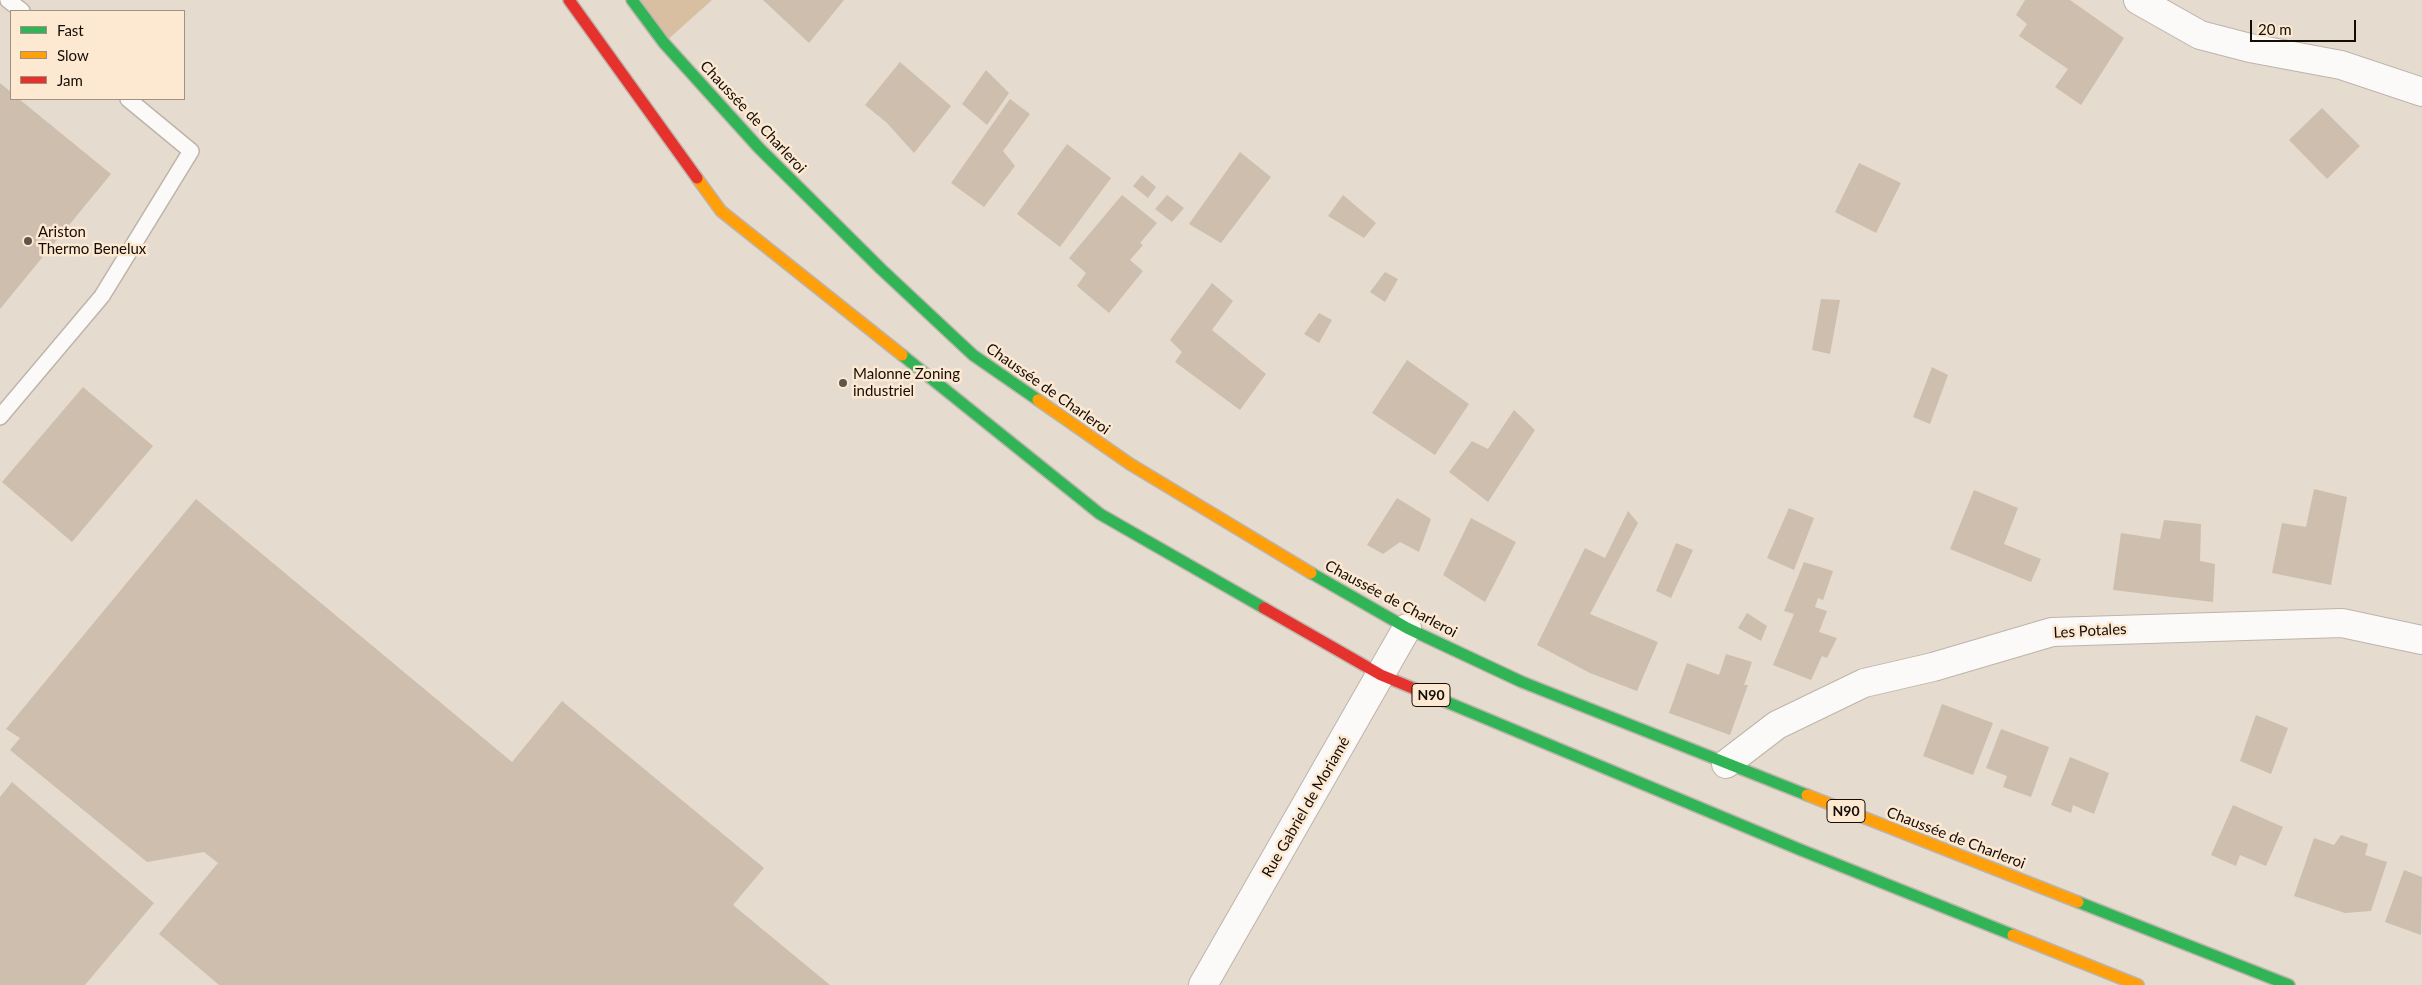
<!DOCTYPE html>
<html>
<head>
<meta charset="utf-8">
<style>
  body { margin:0 }
  #map { position:relative; width:2422px; height:985px; overflow:hidden; background:#e6dbcf; font-family:Lato,sans-serif }
  canvas { display:block }
  .legend { position:absolute; left:10px; top:10px; width:175px; height:90px; box-sizing:border-box; background:#fde9d2; border:1px solid #a09180; margin:0; padding:6px 9px; list-style:none; font-size:15px; color:#140d06 }
  .legend li { display:flex; align-items:center; gap:10px; height:25px }
  .legend b { width:25px; border:1px solid #a09180 }
  .scale { position:absolute; left:2250px; top:20px; width:106px; height:22px; box-sizing:border-box; border:2px solid #140d06; border-top:0; padding-left:6px; font-size:15px; line-height:18px; white-space:nowrap; color:#140d06; -webkit-text-stroke:4px #fde9d2; paint-order:stroke }
</style>
</head>
<body>
<div id="map">
<canvas width="2422" height="985"></canvas>
<ul class="legend">
<li><b style="height:6px;background:#30b455"></b>Fast</li>
<li><b style="height:6px;background:#ff9f0a"></b>Slow</li>
<li><b style="height:6px;background:#e5322d"></b>Jam</li>
</ul>
<div class="scale">20 m</div>
</div>
<script>
const g = document.querySelector('canvas').getContext('2d');
g.lineJoin = 'round';
function paint(path, color) { g.fillStyle = color; g.fill(path, 'evenodd'); }
const toPath = rows => new Path2D(rows.map(r => 'M' + r).join(''));
function stroke(path, color, width, dash) { g.strokeStyle = color; g.lineWidth = width; g.lineCap = dash ? 'butt' : 'round'; g.setLineDash(dash || []); g.stroke(path); }
function write(font, color, halo, rows, align = 'center') {
  g.font = font + ' Lato,sans-serif'; g.lineWidth = 5; g.setLineDash([]); g.textBaseline = 'middle'; g.strokeStyle = halo; g.fillStyle = color; for (const [text, x, y, turn = 0] of rows) {
    g.save(); g.translate(x, y); g.rotate((+turn || 0) * Math.PI / 180); g.textAlign = isNaN(turn) ? turn : align; if (halo) g.strokeText(text, 0, 0); g.fillText(text, 0, 0); g.restore();
  }
}
const green = toPath([
  [638,0,712,0,664,43]
]);
const building = toPath([
  [763,0,844,0,809,43],
  [2025,0,2070,0,2124,38,2081,105,2055,87,2068,69,2019,36,2027,24,2016,15],
  [900,62,951,106,914,153,887,123,865,105],
  [986,70,1009,93,987,125,962,104],
  [0,83,11,92,11,99,19,99,111,174,0,309],
  [1010,99,1030,114,1003,151,1015,166,984,207,951,183],
  [2322,108,2360,146,2327,179,2289,140],
  [1067,144,1111,178,1060,247,1017,214],
  [1240,152,1271,177,1221,243,1189,224],
  [1859,163,1901,183,1876,233,1835,212],
  [1142,175,1156,187,1148,198,1133,186],
  [1122,195,1157,223,1140,243,1143,245,1130,260,1143,271,1109,313,1077,286,1086,273,1069,258],
  [1167,195,1184,208,1172,222,1155,209],
  [1343,195,1376,223,1364,238,1328,216],
  [1385,272,1398,279,1385,302,1370,292],
  [1212,283,1233,301,1212,330,1266,374,1240,410,1175,362,1182,352,1170,340],
  [1821,299,1840,300,1830,354,1812,350],
  [1319,313,1332,320,1319,343,1304,334],
  [1407,360,1469,404,1435,455,1372,413],
  [1932,367,1948,375,1930,424,1913,417],
  [83,387,153,446,72,542,2,482],
  [1514,410,1535,430,1488,502,1449,472,1472,441,1488,449],
  [2314,489,2347,497,2331,585,2272,573,2282,523,2306,527],
  [1974,490,2018,508,2004,544,2041,559,2031,582,1950,549],
  [1397,498,1431,519,1419,552,1400,542,1383,554,1367,545],
  [196,499,512,762,562,701,764,868,733,905,830,985,219,985,159,934,218,863,204,852,147,862,10,750,20,738,6,729],
  [1789,508,1814,518,1794,570,1767,558],
  [1628,511,1638,523,1590,614,1658,642,1637,691,1590,673,1537,645,1585,548,1605,558],
  [1471,518,1516,542,1485,602,1443,575],
  [2164,520,2201,524,2200,561,2215,564,2213,602,2113,590,2121,533,2160,539],
  [1676,543,1693,550,1671,598,1656,591],
  [1804,562,1833,571,1823,600,1818,598,1815,607,1827,611,1819,632,1837,638,1827,658,1822,656,1811,680,1773,665,1794,614,1784,611],
  [1747,613,1767,626,1761,641,1738,628],
  [1726,654,1752,662,1744,685,1748,685,1730,735,1669,713,1687,663,1719,675],
  [1942,704,1993,723,1973,775,1923,756],
  [2256,715,2288,728,2271,774,2240,761],
  [2001,729,2049,747,2031,797,2003,787,2007,776,1986,768],
  [2070,757,2109,773,2094,814,2073,805,2071,813,2051,805],
  [12,782,154,903,85,985,0,985,0,797],
  [2233,805,2283,827,2266,866,2240,855,2236,866,2211,855],
  [2341,835,2368,844,2365,855,2387,862,2371,911,2345,913,2294,896,2314,838,2334,845],
  [2404,870,2422,877,2421,935,2385,922]
]);
const lane = toPath([
  [8,0,22,11],
  [0,417,102,296,191,151,128,99]
]);
const street = toPath([
  [2138,0,2200,35,2250,48,2341,65,2422,92],
  [1726,764,1777,725,1864,683,1933,667,2052,632,2342,623,2422,640],
  [1203,985,1407,628]
]);
const fast = toPath([
  [632,0,664,43,759,148,881,269,973,355,1038,400],
  [902,355,1100,514,1264,608],
  [1311,573,1407,628,1522,682,1807,795],
  [1437,698,1801,850,2013,935],
  [2078,902,2289,985]
]);
const slow = toPath([
  [697,178,721,211,902,355],
  [1038,400,1130,464,1311,573],
  [1807,795,2078,902],
  [2013,935,2138,985]
]);
const jam = toPath([
  [569,0,697,178],
  [1264,608,1381,675,1437,698]
]);
const markers = [
  [28,241,5,"#5e554c"],
  [843,383,5,"#5e554c"]
];
const shields = [
  [1431,695,38],
  [1846,811,38]
];
const shieldNames = [
  ["N90",1431,695],
  ["N90",1846,811]
];
const streetNames = [
  ["Chaussée de Charleroi",753,117,47],
  ["Chaussée de Charleroi",1048,389,35],
  ["Chaussée de Charleroi",1391,599,28],
  ["Les Potales",2090,631,-3],
  ["Rue Gabriel de Moriamé",1306,807,-60],
  ["Chaussée de Charleroi",1956,838,21]
];
const poiNames = [
  ["Ariston",38,232],
  ["Thermo Benelux",38,249],
  ["Malonne Zoning",853,374],
  ["industriel",853,391]
];
paint(green, '#d9bfa2');
paint(building, '#cebead');
stroke(lane, '#bdb4ab', 18);
stroke(street, '#bdb4ab', 30);
stroke(fast, '#bdb4ab', 14);
stroke(slow, '#bdb4ab', 14);
stroke(jam, '#bdb4ab', 14);
stroke(lane, '#fbfaf8', 15);
stroke(street, '#fbfaf8', 28);
stroke(fast, '#30b455', 11);
stroke(slow, '#ff9f0a', 11);
stroke(jam, '#e5322d', 11);
for (const [x, y, r, color] of markers) { const dot = new Path2D(); dot.arc(x, y, r, 0, 2 * Math.PI); g.fillStyle = color; g.fill(dot); stroke(dot, '#fde9d2', 2); }
for (const [x, y, w] of shields) { const box = new Path2D(); box.roundRect(x - w / 2, y - 11.5, w, 23, 4); g.fillStyle = '#fde9d2'; g.fill(box); stroke(box, '#140d06', 1); }
write('bold 14px', '#140d06', null, shieldNames);
write('15px', '#140d06', '#fde9d2', streetNames);
write('15px', '#140d06', '#fde9d2', poiNames, 'left');
</script>
</body>
</html>
